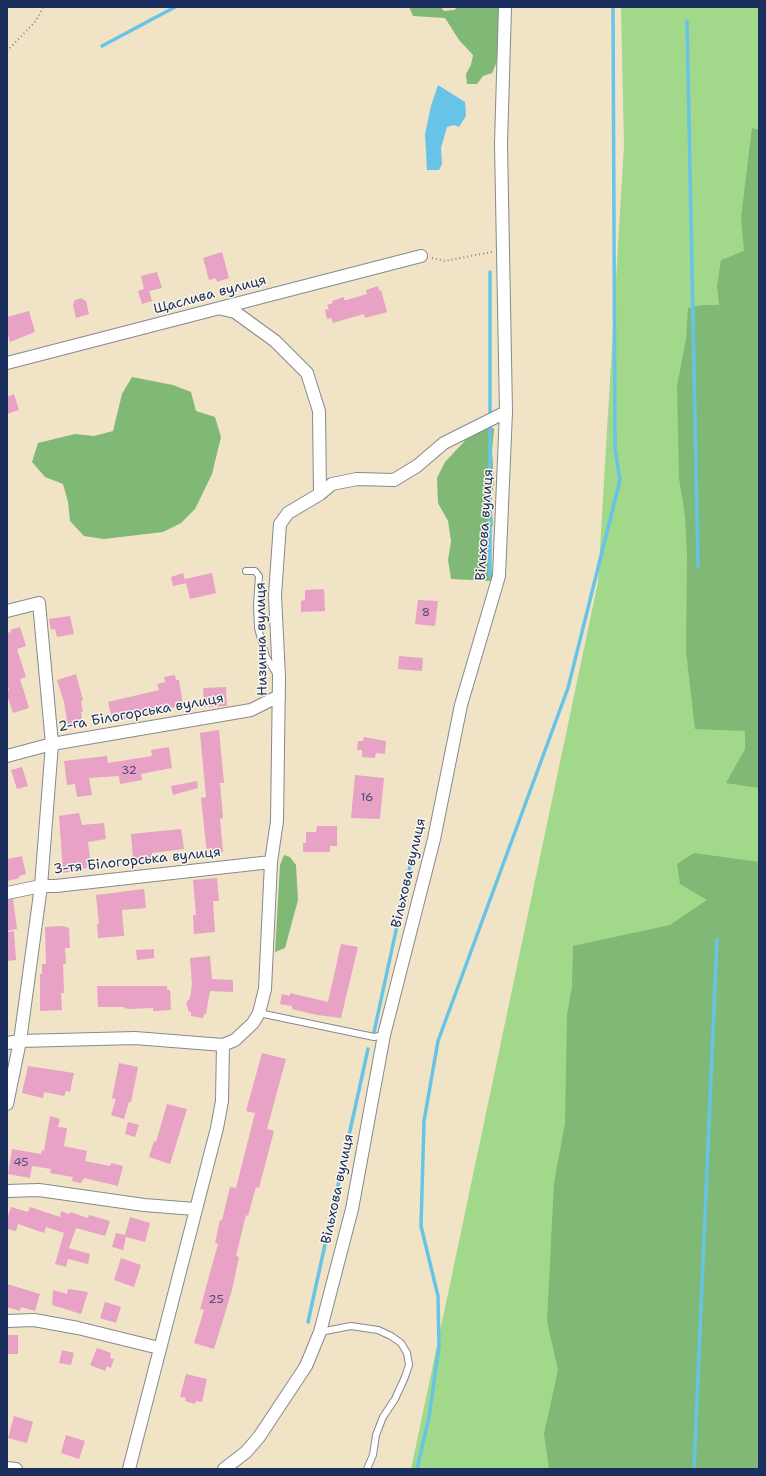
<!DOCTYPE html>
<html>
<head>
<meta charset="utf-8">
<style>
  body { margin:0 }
  #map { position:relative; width:766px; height:1476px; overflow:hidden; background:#f1e3c6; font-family:"Shantell Sans",sans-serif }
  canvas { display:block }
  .frame { position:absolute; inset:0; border:8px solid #1b2f5e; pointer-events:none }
</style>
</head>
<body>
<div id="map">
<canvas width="766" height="1476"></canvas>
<div class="frame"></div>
</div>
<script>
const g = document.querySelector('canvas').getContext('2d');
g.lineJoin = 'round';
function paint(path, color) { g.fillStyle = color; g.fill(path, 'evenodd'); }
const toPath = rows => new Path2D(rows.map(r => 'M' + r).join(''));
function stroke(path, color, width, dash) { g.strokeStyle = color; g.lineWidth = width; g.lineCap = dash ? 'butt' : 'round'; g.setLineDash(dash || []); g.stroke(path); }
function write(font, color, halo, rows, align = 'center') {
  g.font = font + ' "Shantell Sans",sans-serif'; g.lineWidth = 3; g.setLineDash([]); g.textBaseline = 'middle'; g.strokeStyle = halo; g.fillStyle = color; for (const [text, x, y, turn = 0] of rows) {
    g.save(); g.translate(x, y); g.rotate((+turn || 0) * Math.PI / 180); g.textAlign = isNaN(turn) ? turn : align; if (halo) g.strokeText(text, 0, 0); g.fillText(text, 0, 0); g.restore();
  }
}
const green = toPath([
  [621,7,759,7,759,1469,411,1469,598,582,624,145]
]);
const forest = toPath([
  [409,7,441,7,444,11,454,10,458,7,499,7,501,38,496,64,492,73,483,76,477,84,467,84,466,74,471,65,473,55,459,40,445,18,413,16],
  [752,128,759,130,759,788,726,783,745,749,745,731,695,729,686,651,687,555,685,516,679,478,677,386,686,339,688,308,703,305,719,305,717,286,721,260,744,251,741,218],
  [132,377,173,385,191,392,196,411,215,417,221,437,212,474,195,509,181,523,163,532,104,539,84,536,70,521,68,502,63,484,45,477,32,462,38,443,75,434,94,436,113,431,122,394],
  [490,426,494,429,492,451,494,481,491,502,493,525,487,533,493,581,451,579,448,560,451,541,448,521,438,503,437,478,445,462,473,432],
  [694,853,759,862,759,1469,549,1469,544,1434,558,1370,547,1321,554,1183,565,1123,567,1015,572,986,573,946,670,925,707,900,680,884,677,864],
  [284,855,290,857,296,865,298,900,285,948,275,952,280,865]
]);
const water = toPath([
  [438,85,465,102,466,116,459,127,454,125,447,127,441,148,442,164,439,170,427,170,425,134,431,106]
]);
const stream = toPath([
  [687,21,698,566],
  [102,46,175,7],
  [490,272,490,413],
  [490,426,490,575],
  [374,1032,418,829],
  [308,1322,368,1049],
  [417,1469,429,1417,439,1346,438,1296,421,1226,424,1121,438,1041,568,688,620,480,615,449,613,7],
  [694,1469,717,939]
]);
const building = toPath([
  [222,252,229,278,217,282,216,278,209,280,203,258],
  [157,272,162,288,149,291,152,301,142,304,138,291,144,289,141,276],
  [378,286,379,291,381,290,387,312,365,318,364,314,333,323,331,318,327,319,325,310,329,309,327,305,333,303,332,301,344,297,344,300,347,300,367,294,366,290],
  [81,298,86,301,89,314,76,318,73,305,75,300],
  [29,311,35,332,10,342,7,331,7,317],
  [14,394,19,410,7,414,7,397],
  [183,573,186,583,173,586,171,577],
  [212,573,216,593,190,599,185,579],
  [324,589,325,611,301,612,301,601,305,600,305,590],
  [418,600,438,601,435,626,415,624],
  [70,616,74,634,57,637,55,629,51,630,49,619],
  [20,627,26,646,17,649,26,677,20,679,29,708,13,713,7,695,7,691,9,690,7,682,7,633,11,632,10,630],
  [399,656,423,658,422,671,398,669],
  [76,674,83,700,81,701,83,712,81,712,83,724,68,727,64,702,57,680],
  [175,675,176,680,179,680,183,705,113,722,108,702,159,690,157,684,165,682,164,677],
  [226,687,227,706,204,707,203,688],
  [219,730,224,783,220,783,223,818,220,819,223,852,207,854,201,798,206,797,200,733],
  [364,737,386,741,385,754,376,753,375,758,362,757,362,750,357,750,358,741,363,741],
  [169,747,172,768,141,774,142,780,120,784,119,776,89,778,92,795,77,797,75,784,67,785,64,761,107,756,108,763,152,756,151,750],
  [22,767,28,786,17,789,11,770],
  [355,775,384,778,380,819,351,818],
  [197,781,198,788,173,795,171,786],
  [79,813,82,825,104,823,106,839,88,842,91,867,63,873,59,816],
  [317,826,337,826,337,846,330,846,330,852,303,852,303,843,306,843,306,832,316,832],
  [181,829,184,849,152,853,153,859,133,861,131,834],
  [22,856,26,874,19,876,20,878,7,881,7,859],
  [217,878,219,901,213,901,215,932,194,934,193,915,196,915,193,880],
  [144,889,146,908,122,910,124,936,98,938,97,924,99,924,96,895],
  [13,899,17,929,7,931,7,900],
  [62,926,69,928,70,948,65,948,66,964,63,964,64,993,61,993,62,1010,40,1011,40,974,42,974,42,964,46,964,45,927],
  [14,931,16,960,7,961,7,932],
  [341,944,358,947,341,1018,317,1015,292,1009,292,1006,280,1004,282,994,290,996,290,993,328,1002],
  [154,949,154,958,137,960,136,950],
  [210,956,212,979,233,980,233,992,210,991,206,1014,204,1014,203,1018,191,1016,191,1012,189,1012,186,1003,190,998,192,984,190,958],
  [97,986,167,986,167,990,170,990,171,1010,156,1011,153,1011,153,1008,129,1009,124,1008,124,1007,98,1007],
  [262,1053,286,1059,267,1129,274,1131,259,1188,256,1187,248,1216,246,1215,236,1256,239,1257,232,1290,214,1349,194,1343,204,1310,200,1309,218,1244,215,1243,220,1220,222,1220,230,1187,236,1188,255,1113,246,1111],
  [119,1063,138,1067,131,1102,129,1102,124,1119,111,1115,116,1099,112,1098],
  [28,1066,74,1073,70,1092,66,1091,64,1096,44,1092,43,1098,22,1093],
  [167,1104,187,1109,170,1164,149,1157,154,1141,156,1142],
  [50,1116,60,1119,58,1127,67,1128,64,1146,87,1151,85,1161,110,1166,111,1163,123,1166,118,1186,84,1178,81,1183,72,1181,73,1177,50,1173,51,1169,32,1166,30,1178,8,1174,12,1149,41,1154,42,1150,44,1151],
  [128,1122,139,1125,135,1137,125,1134],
  [11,1207,28,1212,30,1207,60,1217,61,1211,69,1214,70,1212,88,1218,89,1215,110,1221,105,1236,76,1228,69,1248,90,1254,88,1264,68,1259,66,1267,63,1266,55,1264,64,1233,46,1227,44,1233,18,1224,16,1231,7,1229,7,1219],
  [130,1217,150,1223,145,1242,126,1237,123,1250,112,1247,116,1233,125,1235],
  [121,1258,141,1265,134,1287,114,1280],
  [7,1284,40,1294,35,1311,21,1307,20,1311,7,1307],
  [68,1289,88,1292,81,1314,52,1305,53,1290,67,1294],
  [105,1302,121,1307,116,1323,100,1318],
  [7,1335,18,1335,18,1354,7,1354],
  [97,1348,111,1353,110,1358,114,1359,111,1368,107,1366,105,1371,90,1365],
  [62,1350,74,1353,71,1365,59,1363],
  [186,1374,207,1379,202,1402,196,1401,195,1404,185,1401,186,1398,180,1397],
  [14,1416,33,1422,27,1443,8,1438],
  [66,1435,85,1441,79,1459,61,1453]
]);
const path = toPath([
  [7,51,36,21,43,7],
  [432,258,445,261,492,252]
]);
const service = toPath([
  [246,571,255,571,259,576,257,605,258,628,266,657,276,673],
  [259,1013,374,1037,384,1035],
  [320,1332,351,1326,378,1330,391,1336,401,1343,407,1353,409,1365,405,1377,395,1399,383,1417,376,1435,373,1455,367,1469]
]);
const minor = toPath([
  [222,309,235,312,275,341,307,373,319,411,320,494],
  [7,363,421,256],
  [7,611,39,603,52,744,41,886,20,1041,7,1104],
  [7,756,52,744,251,710,279,696],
  [7,893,41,886,56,886,271,862],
  [7,1043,20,1041,135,1038,223,1045,235,1040,253,1023,259,1013,265,989,271,862,277,821,279,677,275,595,280,524,288,513,320,494,332,484,357,479,394,480,417,466,444,443,506,412],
  [7,1191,39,1190,144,1205,195,1209],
  [7,1321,34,1320,78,1328,159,1348],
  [7,1468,16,1469],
  [129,1469,217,1128,222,1101,223,1045],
  [224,1469,246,1452,259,1437,306,1366,320,1332,352,1209,384,1035,434,839,461,705,499,576,506,412,501,144,505,7]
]);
const numberNames = [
  ["8",426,613],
  ["32",129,771],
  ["16",367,798],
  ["45",21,1163],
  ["25",216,1300]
];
const streetNames = [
  ["Щаслива вулиця",210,295,-15],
  ["Вільхова вулиця",485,525,-86],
  ["Низинна вулиця",262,639,-91],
  ["2-га Білогорська вулиця",141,713,-10],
  ["3-тя Білогорська вулиця",137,861,-6],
  ["Вільхова вулиця",409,873,-77],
  ["Вільхова вулиця",338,1189,-78]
];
paint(green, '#a1d889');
paint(forest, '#80b875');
paint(water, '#68c4e6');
stroke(stream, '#68c4e6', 3.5);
paint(building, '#e7a2c5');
stroke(service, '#868992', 8);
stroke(minor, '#868992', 14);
stroke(path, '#868992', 2, [1, 3]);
stroke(service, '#fff', 6);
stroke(minor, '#fff', 12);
write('12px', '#4e4c78', null, numberNames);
write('14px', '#1b2f5e', '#fbf7ec', streetNames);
</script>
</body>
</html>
